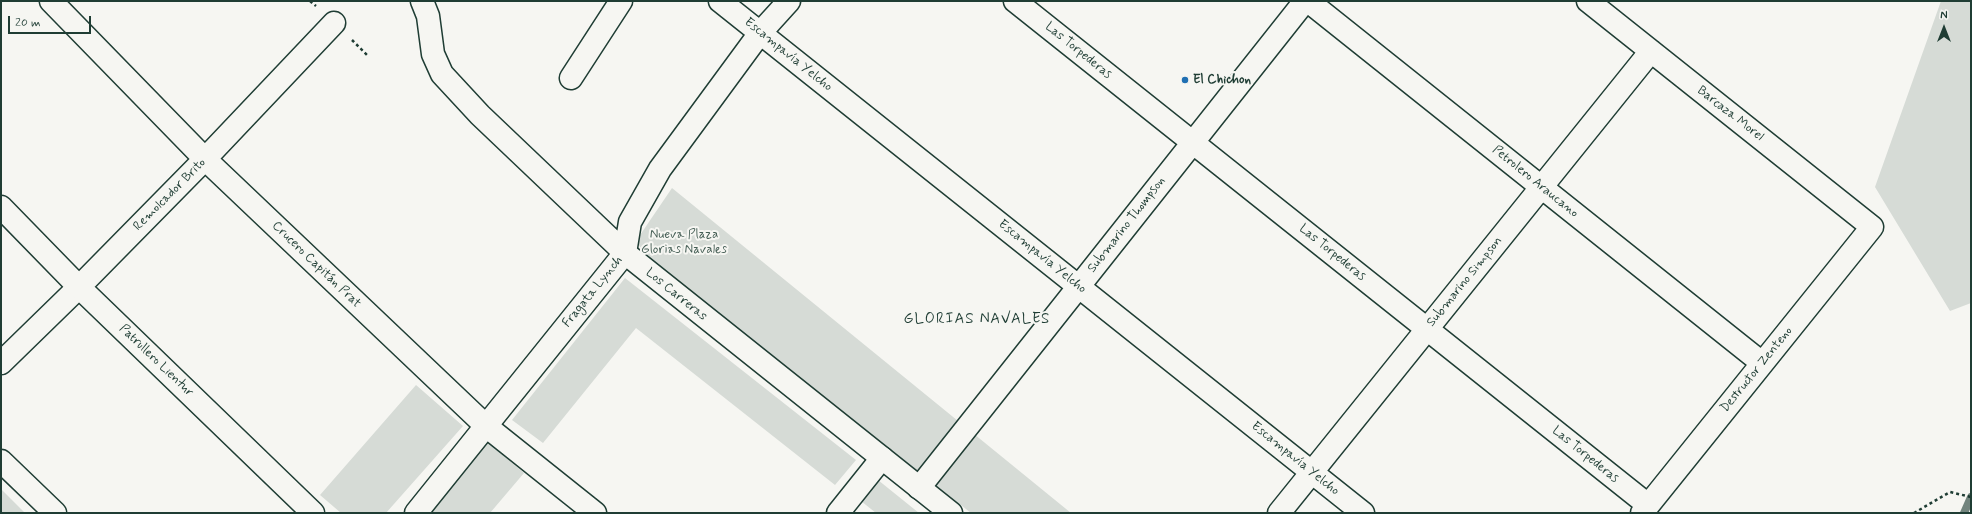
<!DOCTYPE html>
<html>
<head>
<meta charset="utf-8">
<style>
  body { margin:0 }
  #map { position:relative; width:1972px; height:514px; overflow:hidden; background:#f6f6f2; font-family:Mynerve,sans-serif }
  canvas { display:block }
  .frame { position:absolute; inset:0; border:2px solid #1f3d34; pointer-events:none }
  .north { position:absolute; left:1924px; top:8px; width:40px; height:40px; -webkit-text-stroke:3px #f6f6f2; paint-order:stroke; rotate:0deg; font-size:11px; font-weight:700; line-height:16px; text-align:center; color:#1f3d34 }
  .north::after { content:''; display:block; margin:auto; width:14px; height:18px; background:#1f3d34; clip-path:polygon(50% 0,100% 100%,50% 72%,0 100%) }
  .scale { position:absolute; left:8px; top:16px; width:83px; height:18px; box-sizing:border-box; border:2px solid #1f3d34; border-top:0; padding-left:5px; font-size:12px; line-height:14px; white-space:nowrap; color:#1f3d34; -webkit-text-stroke:3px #f6f6f2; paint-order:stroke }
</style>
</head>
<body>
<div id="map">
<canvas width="1972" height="514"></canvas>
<div class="frame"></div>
<div class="north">N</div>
<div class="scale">20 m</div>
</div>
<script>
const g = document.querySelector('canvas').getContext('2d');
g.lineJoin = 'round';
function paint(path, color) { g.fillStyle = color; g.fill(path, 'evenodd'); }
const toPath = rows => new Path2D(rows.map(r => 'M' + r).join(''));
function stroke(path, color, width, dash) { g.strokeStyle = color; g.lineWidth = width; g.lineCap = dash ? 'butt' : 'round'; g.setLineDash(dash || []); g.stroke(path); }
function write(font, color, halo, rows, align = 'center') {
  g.font = font + ' Mynerve,sans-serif'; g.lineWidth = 4; g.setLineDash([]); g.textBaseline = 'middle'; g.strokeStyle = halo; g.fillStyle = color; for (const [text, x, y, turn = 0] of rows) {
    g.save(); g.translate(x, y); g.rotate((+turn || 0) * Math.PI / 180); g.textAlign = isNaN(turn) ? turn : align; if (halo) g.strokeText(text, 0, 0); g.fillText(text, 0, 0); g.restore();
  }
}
const green = toPath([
  [1941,1,1971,1,1971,303,1950,311,1875,187],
  [672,188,1071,513,971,513,648,258,636,241],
  [625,278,856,460,835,485,636,328,543,443,512,420],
  [416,385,463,426,386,513,341,513,320,495],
  [485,440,524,473,490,513,423,513],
  [878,480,919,513,876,513,861,501],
  [1,489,25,513,1,513]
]);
const stream = toPath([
  [1964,513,1971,497]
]);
const path = toPath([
  [310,1,316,6],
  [352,40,368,56],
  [1914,513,1950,492,1971,497]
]);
const pedestrian = toPath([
  [1,363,79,287]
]);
const minor = toPath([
  [51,1,205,159,486,426,595,513],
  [422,1,428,16,433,54,442,74,480,115,625,253],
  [720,1,1363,513],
  [1015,1,1648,505],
  [1308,1,1762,363],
  [1588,1,1872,227,1642,513],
  [571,78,621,1],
  [1,207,79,287,313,513],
  [625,253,630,222,660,169,760,33,789,1],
  [79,287,205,159,334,23],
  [1,461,55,513],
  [919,488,1305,1],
  [838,513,882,458],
  [1279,513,1651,51]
]);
const tertiary = toPath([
  [416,513,625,253,951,513]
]);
const markers = [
  [1185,80,4,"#1f6fb2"]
];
const streetNames = [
  ["Las Torpederas",1078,51,39],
  ["Escampavía Yelcho",788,55,39],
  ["Barcaza Morel",1730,114,38],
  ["Petrolero Araucano",1535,182,39],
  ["Remolcador Brito",170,195,-45],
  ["Submarino Thompson",1127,225,-52],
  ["Las Torpederas",1332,253,39],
  ["Escampavía Yelcho",1042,257,39],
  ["Crucero Capitán Prat",316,265,44],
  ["Submarino Simpson",1465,282,-51],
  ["Fragata Lynch",593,292,-51],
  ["Los Carreras",676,295,39],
  ["Patrullero Lientur",156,361,44],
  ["Destructor Zenteno",1757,370,-51],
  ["Las Torpederas",1585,455,39],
  ["Escampavía Yelcho",1295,459,39]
];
const poiNames = [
  ["El Chichon",1193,80]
];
const parkNames = [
  ["Nueva Plaza",684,235],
  ["Glorias Navales",684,250]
];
const quarterNames = [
  ["GLORIAS NAVALES",977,320]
];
paint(green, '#d6dbd6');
stroke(stream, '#72847d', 8);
stroke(pedestrian, '#1f3d34', 25);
stroke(minor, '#1f3d34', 25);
stroke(tertiary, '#1f3d34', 25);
stroke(path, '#1f3d34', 2.5, [3, 3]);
stroke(pedestrian, '#f6f6f2', 22);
stroke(minor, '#f6f6f2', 22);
stroke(tertiary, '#f6f6f2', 22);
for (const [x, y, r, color] of markers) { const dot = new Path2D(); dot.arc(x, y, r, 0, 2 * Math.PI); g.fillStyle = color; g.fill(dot); stroke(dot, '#f6f6f2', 1.5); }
write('13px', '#1f3d34', '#f6f6f2', streetNames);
write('bold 13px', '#1f3d34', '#f6f6f2', poiNames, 'left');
write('13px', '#445d54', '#f6f6f2', parkNames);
g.letterSpacing = '1px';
write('15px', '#1f3d34', '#f6f6f2', quarterNames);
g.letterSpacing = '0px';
</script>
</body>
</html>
